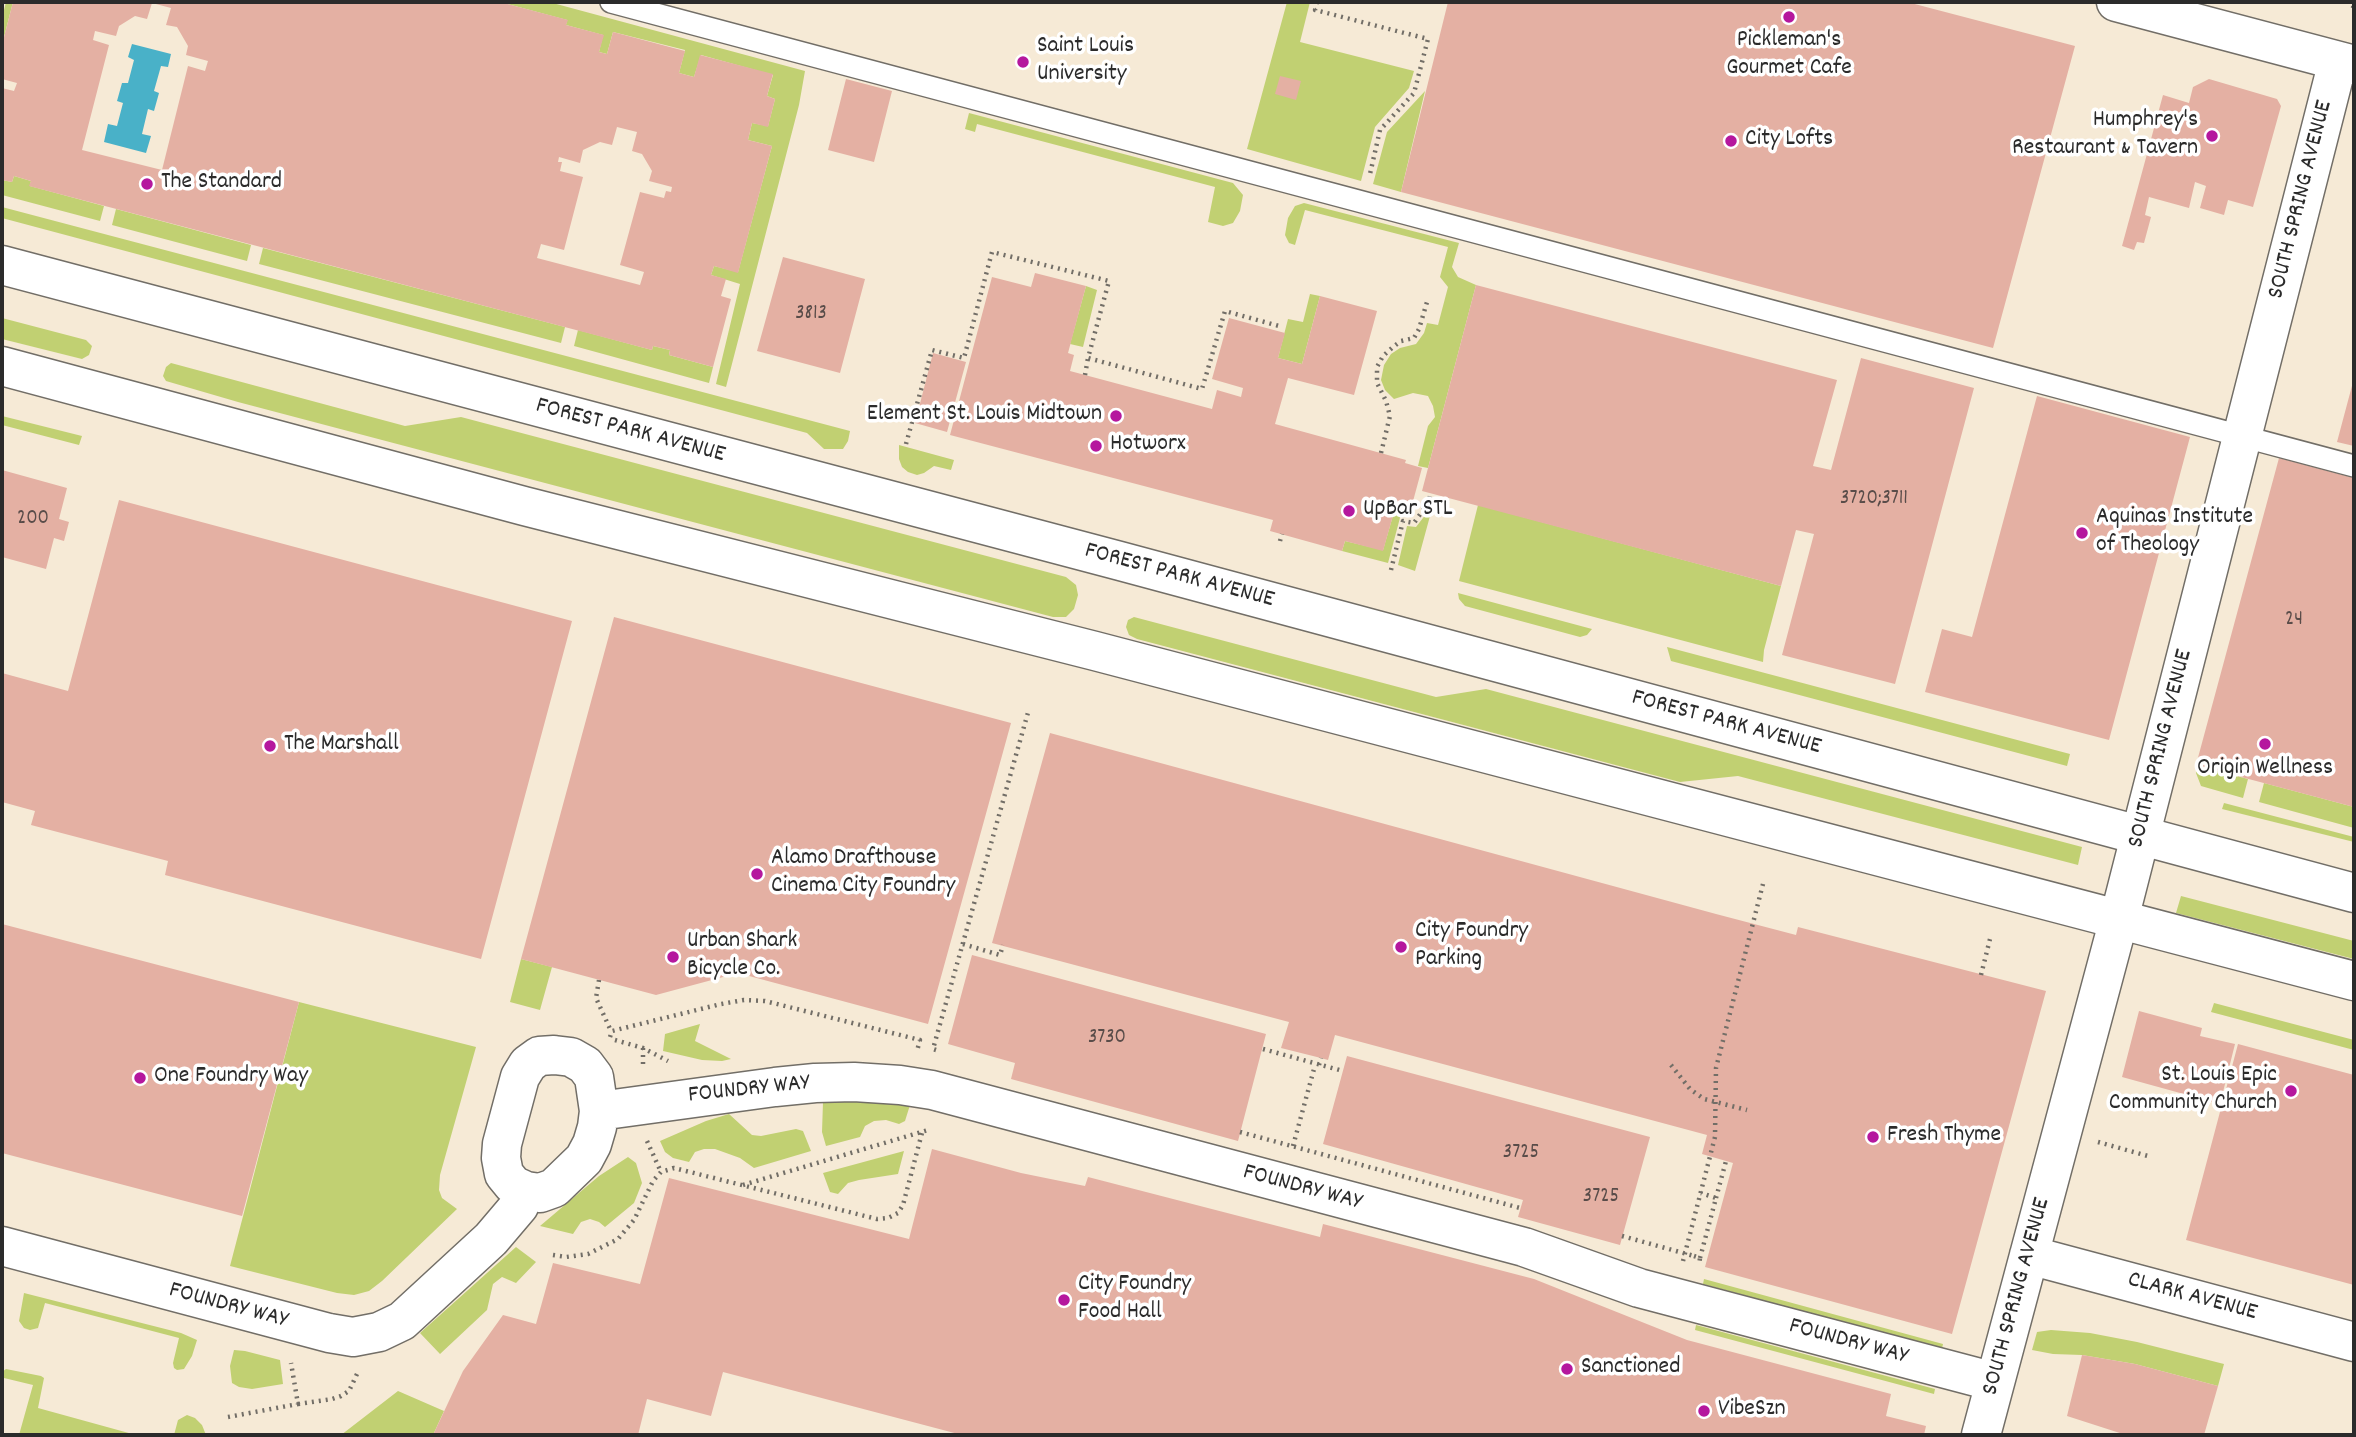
<!DOCTYPE html>
<html>
<head>
<meta charset="utf-8">
<style>
  body { margin:0 }
  #map { position:relative; width:2356px; height:1437px; overflow:hidden; background:#f6ead6; font-family:Dekko,sans-serif }
  canvas { display:block }
  .frame { position:absolute; inset:0; border:4px solid #2b2b2b; pointer-events:none }
</style>
</head>
<body>
<div id="map">
<canvas width="2356" height="1437"></canvas>
<div class="frame"></div>
</div>
<script>
const g = document.querySelector('canvas').getContext('2d');
g.lineJoin = 'round';
function paint(path, color) { g.fillStyle = color; g.fill(path, 'evenodd'); }
const toPath = rows => new Path2D(rows.map(r => 'M' + r).join(''));
function stroke(path, color, width, dash) { g.strokeStyle = color; g.lineWidth = width; g.lineCap = dash ? 'butt' : 'round'; g.setLineDash(dash || []); g.stroke(path); }
function write(font, color, halo, rows, align = 'center') {
  g.font = font + ' Dekko,sans-serif'; g.lineWidth = 7; g.setLineDash([]); g.textBaseline = 'middle'; g.strokeStyle = halo; g.fillStyle = color; for (const [text, x, y, turn = 0] of rows) {
    g.save(); g.translate(x, y); g.rotate((+turn || 0) * Math.PI / 180); g.textAlign = isNaN(turn) ? turn : align; if (halo) g.strokeText(text, 0, 0); g.fillText(text, 0, 0); g.restore();
  }
}
const green = toPath([
  [6,2,13,2,2,45,2,18],
  [500,2,549,2,805,71,799,105,726,387,716,384,740,284,711,275,714,266,738,272,772,146,748,140,752,123,768,126,775,99,767,96,773,75,701,55,694,77,679,73,685,50,613,32,607,54,599,52,603,35,566,25,567,20],
  [1287,2,1310,2,1300,42,1414,71,1409,88,1375,127,1361,181,1247,149],
  [1425,91,1401,192,1373,184,1387,132],
  [969,113,1233,183,1243,195,1240,211,1233,223,1223,226,1208,222,1215,187,977,124,975,132,965,129],
  [14,176,31,181,30,186,104,206,100,221,2,195,2,180,12,182],
  [1304,203,1459,243,1452,267,1458,277,1476,285,1428,468,1418,466,1428,426,1435,417,1433,406,1428,396,1413,393,1394,399,1385,390,1381,380,1384,365,1391,354,1400,348,1416,344,1424,333,1427,323,1438,325,1448,287,1440,277,1448,247,1305,210,1295,245,1289,243,1285,235,1288,218,1295,206],
  [2,207,850,431,848,441,843,449,824,449,807,433,2,218],
  [116,209,251,245,247,261,112,225],
  [263,248,565,327,561,343,259,264],
  [1086,286,1097,290,1083,347,1070,344],
  [1310,294,1320,296,1302,364,1278,358,1288,319,1303,322],
  [2,318,86,340,92,346,89,355,82,359,2,339],
  [578,330,652,350,653,346,670,350,669,355,713,367,709,383,574,346],
  [171,363,405,426,461,417,1066,577,1076,585,1078,595,1074,609,1066,617,1053,617,238,402,166,381,163,376,166,367],
  [2,416,82,436,79,445,2,425],
  [899,445,954,460,951,470,934,466,924,473,917,475,908,472,902,467,899,459],
  [1433,505,1415,571,1398,565,1407,526,1416,527],
  [1478,505,1781,586,1764,650,1763,662,1459,581],
  [1394,512,1401,514,1388,563,1342,551,1345,541,1383,550],
  [1458,593,1592,629,1587,635,1580,637,1465,606,1459,599],
  [1134,617,1436,697,1486,689,2082,847,2078,865,1738,776,1680,782,1137,639,1129,635,1126,627,1128,620],
  [1667,647,2070,754,2067,766,1671,661],
  [2196,765,2248,779,2243,798,2201,786,2196,773],
  [2264,783,2354,807,2354,828,2259,802],
  [2224,803,2354,837,2354,842,2222,809],
  [2181,896,2354,941,2354,959,2176,913],
  [521,959,552,967,540,1010,510,1002],
  [299,1002,476,1047,440,1175,439,1190,442,1198,457,1209,382,1281,369,1291,354,1295,337,1293,230,1266],
  [2214,1003,2354,1040,2354,1050,2211,1012],
  [700,1024,695,1041,731,1059,722,1061,702,1060,663,1051,665,1034],
  [872,1101,910,1105,905,1121,899,1124,886,1120,874,1121,865,1126,860,1137,826,1146,822,1132,823,1102],
  [729,1114,752,1135,761,1136,796,1129,803,1131,811,1151,754,1168,740,1158,715,1149,704,1149,695,1152,689,1162,673,1158,665,1152,660,1141,706,1121],
  [904,1151,898,1174,859,1180,848,1183,838,1194,830,1192,823,1173],
  [628,1157,636,1163,642,1183,634,1203,605,1227,599,1222,590,1219,581,1222,573,1234,540,1226,599,1176],
  [516,1247,536,1262,516,1283,502,1277,493,1284,487,1310,440,1354,420,1333],
  [1704,1279,1943,1344,1942,1349,1703,1284],
  [24,1293,181,1333,197,1340,192,1356,184,1369,177,1370,174,1368,173,1363,179,1338,45,1303,38,1328,30,1330,24,1328,19,1321],
  [1696,1325,1935,1389,1934,1394,1695,1330],
  [2051,1330,2090,1333,2137,1342,2224,1364,2218,1386,2135,1364,2082,1355,2053,1354,2032,1350,2037,1332],
  [234,1350,245,1351,280,1360,283,1384,252,1389,239,1387,232,1383,230,1366],
  [6,1369,41,1376,44,1378,38,1408,136,1435,19,1435,33,1385,4,1378,2,1372],
  [398,1391,444,1411,433,1435,341,1435],
  [187,1415,195,1418,202,1425,206,1435,174,1435,178,1420]
]);
const water = toPath([
  [132,44,171,54,168,67,161,66,154,91,159,93,154,111,148,109,142,134,151,136,146,153,104,142,108,124,117,126,123,103,117,101,122,83,128,83,134,60,128,57]
]);
const building = toPath([
  [13,2,500,2,568,20,566,25,604,35,599,52,607,54,613,32,685,51,679,73,694,77,700,55,773,74,767,96,775,99,768,127,752,123,748,140,772,146,738,273,714,266,711,275,726,279,721,296,731,299,713,367,669,355,670,350,653,346,652,350,29,186,31,181,14,176,12,182,2,180,2,88,14,91,17,83,2,79,2,45],
  [152,3,171,8,166,25,177,27,188,46,186,55,208,61,205,71,188,66,162,170,82,150,109,45,93,40,95,31,116,36,119,26,135,16,147,19],
  [617,127,637,132,632,151,642,154,652,171,649,181,672,187,671,192,666,191,664,198,640,192,620,265,644,272,640,285,537,258,541,244,564,250,583,177,560,171,562,162,558,162,559,157,580,163,583,150,600,142,612,145],
  [1448,2,1907,2,2075,46,1993,348,1401,192],
  [1280,76,1301,81,1296,100,1275,94],
  [846,79,892,91,874,162,828,150],
  [2209,79,2277,99,2281,106,2253,207,2228,200,2224,215,2200,208,2206,186,2195,182,2189,208,2149,197,2145,215,2151,217,2144,243,2137,242,2134,250,2122,246,2163,95,2189,103,2193,87],
  [783,257,865,279,840,373,757,351],
  [1035,273,1086,286,1068,353,1074,355,1070,371,1212,409,1217,390,1241,397,1243,388,1212,379,1229,318,1285,333,1278,358,1302,364,1320,296,1377,311,1354,395,1288,378,1275,424,1406,460,1405,463,1422,468,1409,516,1394,512,1383,551,1345,541,1342,551,1270,531,1273,520,950,435,992,277,1031,287],
  [1476,285,1837,380,1813,466,1831,470,1861,358,1974,388,1895,684,1782,655,1814,534,1796,530,1781,586,1422,491],
  [933,353,966,362,947,432,915,423],
  [2353,382,2354,382,2354,446,2337,442],
  [2037,396,2190,437,2109,740,1925,692,1942,629,1972,637],
  [2279,458,2354,478,2354,807,2196,765],
  [2,470,67,488,59,519,69,522,64,541,54,538,46,569,2,557],
  [119,500,572,621,481,959,165,875,168,861,31,825,35,811,2,802,2,673,68,691],
  [614,617,1011,723,928,1024,738,973,656,995,521,959],
  [1050,733,1716,914,1796,935,1798,927,2046,991,1952,1334,1705,1267,1733,1163,1702,1154,1707,1135,1335,1035,1328,1060,1321,1058,1281,1048,1289,1022,992,943],
  [2,924,299,1002,242,1216,2,1153],
  [972,955,1266,1034,1238,1141,1011,1079,1015,1063,948,1044],
  [2139,1011,2202,1028,2200,1036,2235,1044,2220,1104,2122,1077],
  [2238,1044,2354,1075,2354,1285,2186,1240],
  [1347,1056,1650,1137,1620,1245,1518,1217,1523,1200,1323,1144],
  [932,1149,1021,1173,1085,1186,1088,1177,1320,1237,1323,1224,1534,1279,1687,1340,1891,1394,1886,1416,1926,1426,1924,1435,962,1435,723,1372,711,1416,647,1399,638,1435,433,1435,463,1371,503,1315,536,1324,553,1263,640,1284,669,1178,909,1239],
  [2082,1355,2135,1364,2218,1386,2204,1435,2126,1435,2067,1416]
]);
const path = toPath([
  [1317,2,1315,10,1428,39,1414,93,1380,130,1370,174],
  [2353,8,2354,2],
  [1085,375,1088,358],
  [906,444,932,350,964,358,992,252,1109,281,1088,358,1202,389,1225,311,1279,326],
  [1381,453,1390,416,1386,401,1377,383,1377,367,1383,356,1393,347,1401,341,1414,338,1419,329,1427,302],
  [1280,541,1282,534],
  [1391,570,1403,521,1414,523,1428,503,1431,493],
  [963,944,1000,955,1003,945],
  [1981,975,1990,939],
  [599,980,596,998,611,1031],
  [610,1037,612,1031,721,1004,744,1000,765,1001,920,1040,917,1051],
  [615,1040,643,1048,668,1061],
  [643,1048,643,1066],
  [936,1050,933,1049,1029,709],
  [1319,1065,1321,1058],
  [1671,1065,1690,1089,1704,1099,1747,1110],
  [647,1141,661,1172],
  [2098,1142,2148,1156],
  [1293,1146,1314,1069],
  [743,1185,928,1130],
  [1716,1198,1726,1161],
  [553,1255,566,1257,588,1254,618,1239,634,1220,653,1181,661,1172,674,1168,877,1219,888,1218,898,1213,903,1205,923,1129],
  [1694,1256,1700,1258,1699,1265],
  [1700,1258,1716,1198,1701,1193],
  [1683,1261,1715,1137,1716,1068,1764,880],
  [298,1404,332,1399,341,1396,349,1391,357,1374],
  [228,1417,298,1404,291,1363]
]);
const lane = toPath([
  [611,2,2354,466]
]);
const street = toPath([
  [2116,2,2354,65],
  [554,1055,571,1057,585,1065,594,1077,599,1111,597,1127,592,1144,584,1159,554,1188,540,1193,526,1191,513,1185,504,1174,501,1158,502,1144,520,1077,528,1064,539,1056,554,1055],
  [599,1111,775,1087,815,1083,854,1082,900,1085,932,1090,1524,1247,1639,1288,1995,1382],
  [2,1246,329,1333,353,1337,379,1332,402,1321,491,1239,519,1206,526,1191],
  [2029,1255,2354,1342],
  [1981,1435,2119,919,2338,61]
]);
const primary = toPath([
  [2,265,1120,561,2354,893],
  [2,366,524,506,1095,651,2354,981]
]);
const pathBridge = toPath([
  [1263,1049,1343,1071],
  [1240,1132,1520,1208],
  [1622,1236,1694,1256]
]);
const markers = [
  [1789,17,7,"#b5179e"],
  [1023,62,7,"#b5179e"],
  [2212,136,7,"#b5179e"],
  [1731,141,7,"#b5179e"],
  [147,184,7,"#b5179e"],
  [1116,416,7,"#b5179e"],
  [1096,446,7,"#b5179e"],
  [1349,511,7,"#b5179e"],
  [2082,533,7,"#b5179e"],
  [2265,744,7,"#b5179e"],
  [270,746,7,"#b5179e"],
  [757,874,7,"#b5179e"],
  [1401,947,7,"#b5179e"],
  [673,957,7,"#b5179e"],
  [140,1078,7,"#b5179e"],
  [2291,1091,7,"#b5179e"],
  [1873,1137,7,"#b5179e"],
  [1064,1300,7,"#b5179e"],
  [1567,1369,7,"#b5179e"],
  [1704,1411,7,"#b5179e"]
];
const numberNames = [
  ["3813",811,315],
  ["3720;3711",1874,500],
  ["200",33,520],
  ["24",2294,621],
  ["3730",1107,1039],
  ["3725",1521,1154],
  ["3725",1601,1198]
];
const poiNames = [
  ["Pickleman's",1789,42,"center"],
  ["Gourmet Cafe",1789,70,"center"],
  ["Saint Louis",1037,48],
  ["University",1037,76],
  ["Humphrey's",2198,122,"right"],
  ["Restaurant & Tavern",2198,150,"right"],
  ["City Lofts",1745,141],
  ["The Standard",161,184],
  ["Element St. Louis Midtown",1102,416,"right"],
  ["Hotworx",1110,446],
  ["UpBar STL",1363,511],
  ["Aquinas Institute",2096,519],
  ["of Theology",2096,547],
  ["The Marshall",284,746],
  ["Origin Wellness",2265,770,"center"],
  ["Alamo Drafthouse",771,860],
  ["Cinema City Foundry",771,888],
  ["City Foundry",1415,933],
  ["Parking",1415,961],
  ["Urban Shark",687,943],
  ["Bicycle Co.",687,971],
  ["St. Louis Epic",2277,1077,"right"],
  ["Community Church",2277,1105,"right"],
  ["One Foundry Way",154,1078],
  ["Fresh Thyme",1887,1137],
  ["City Foundry",1078,1286],
  ["Food Hall",1078,1314],
  ["Sanctioned",1581,1369],
  ["VibeSzn",1718,1411]
];
const streetNames = [
  ["SOUTH SPRING AVENUE",2302,200,-76],
  ["FOREST PARK AVENUE",630,432,15],
  ["FOREST PARK AVENUE",1179,577,15],
  ["FOREST PARK AVENUE",1726,724,15],
  ["SOUTH SPRING AVENUE",2162,749,-76],
  ["FOUNDRY WAY",749,1091,-6],
  ["FOUNDRY WAY",1302,1189,15],
  ["SOUTH SPRING AVENUE",2018,1297,-75],
  ["CLARK AVENUE",2192,1298,15],
  ["FOUNDRY WAY",228,1307,15],
  ["FOUNDRY WAY",1848,1343,15]
];
paint(green, '#c1d072');
paint(water, '#49b1c8');
paint(building, '#e4b0a3');
stroke(lane, '#726e67', 24);
stroke(street, '#726e67', 41);
stroke(primary, '#726e67', 41);
stroke(path, '#726e67', 4.5, [2, 5]);
stroke(lane, '#fff', 21);
stroke(street, '#fff', 38);
stroke(primary, '#fff', 38);
stroke(pathBridge, '#726e67', 4.5, [2, 5]);
for (const [x, y, r, color] of markers) { const dot = new Path2D(); dot.arc(x, y, r, 0, 2 * Math.PI); g.fillStyle = color; g.fill(dot); stroke(dot, '#fff', 2.5); }
write('21px', '#594c49', null, numberNames);
write('24px', '#2b2b2b', '#fff', poiNames, 'left');
write('24px', '#2b2b2b', '#fff', streetNames);
</script>
</body>
</html>
